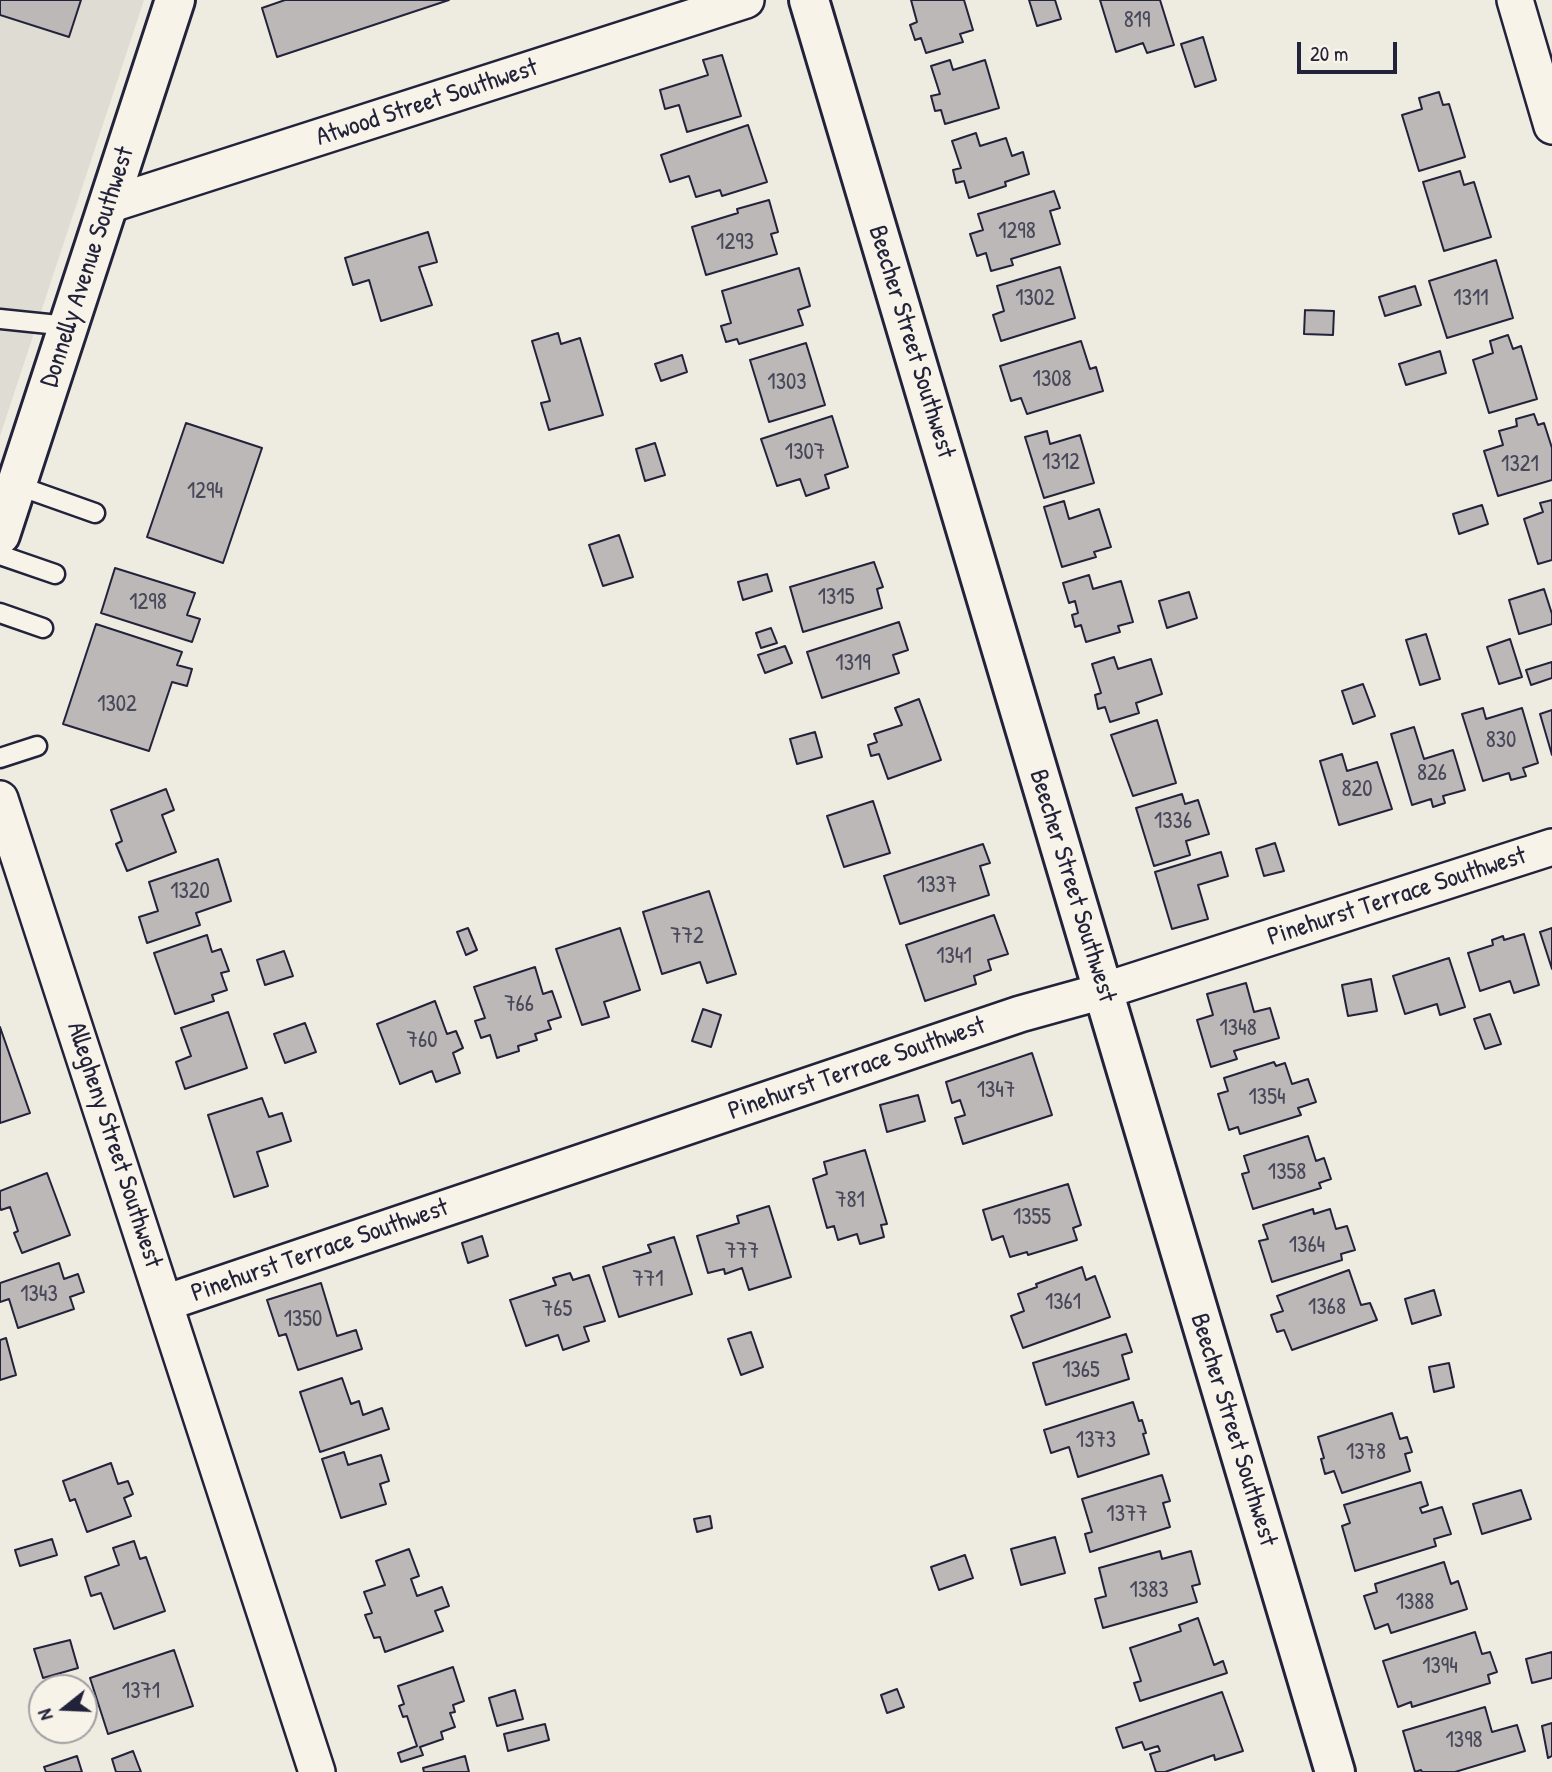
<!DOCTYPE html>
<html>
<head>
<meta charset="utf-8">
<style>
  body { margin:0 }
  #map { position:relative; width:1552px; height:1772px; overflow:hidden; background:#eeebe1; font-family:"Patrick Hand",sans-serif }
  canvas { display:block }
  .north { position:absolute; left:28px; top:1674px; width:70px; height:70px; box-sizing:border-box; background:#f7f3e8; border:2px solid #a29fa3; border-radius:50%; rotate:252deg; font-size:19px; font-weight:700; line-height:28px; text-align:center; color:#22223b }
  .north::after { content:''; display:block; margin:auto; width:24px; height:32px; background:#22223b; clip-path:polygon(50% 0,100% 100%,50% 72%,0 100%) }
  .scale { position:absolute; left:1297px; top:42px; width:100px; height:32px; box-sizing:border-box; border:4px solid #22223b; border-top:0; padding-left:9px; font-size:21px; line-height:24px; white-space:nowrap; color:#22223b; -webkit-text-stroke:5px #f7f3e8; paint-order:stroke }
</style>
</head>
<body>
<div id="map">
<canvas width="1552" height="1772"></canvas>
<div class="north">N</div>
<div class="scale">20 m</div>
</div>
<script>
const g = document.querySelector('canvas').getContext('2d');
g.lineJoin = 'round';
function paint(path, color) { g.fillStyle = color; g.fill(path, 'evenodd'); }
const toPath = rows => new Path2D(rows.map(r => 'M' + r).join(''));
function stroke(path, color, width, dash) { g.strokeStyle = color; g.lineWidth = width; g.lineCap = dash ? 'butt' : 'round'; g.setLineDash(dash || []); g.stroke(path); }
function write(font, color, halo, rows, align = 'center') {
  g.font = font + ' "Patrick Hand",sans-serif'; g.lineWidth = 5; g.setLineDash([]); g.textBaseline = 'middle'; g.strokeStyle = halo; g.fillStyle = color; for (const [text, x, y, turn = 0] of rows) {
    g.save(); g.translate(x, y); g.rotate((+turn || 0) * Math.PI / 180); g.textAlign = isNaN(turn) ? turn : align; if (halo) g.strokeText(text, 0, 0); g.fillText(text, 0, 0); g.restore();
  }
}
const built = toPath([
  [0,0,144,0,0,436]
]);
const building = toPath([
  [0,0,81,0,69,37,0,15,0,0],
  [285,0,449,0,277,57,262,8,285,0],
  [911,0,964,0,973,30,960,34,963,42,926,53,921,38,915,40,910,25,917,22,911,0],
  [1029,0,1055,0,1061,19,1037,26,1029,0],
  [1100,0,1160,0,1174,45,1147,53,1143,43,1116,52,1100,0],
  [1203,37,1216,80,1195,87,1181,44,1203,37],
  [722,55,741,116,687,132,679,105,665,109,660,90,708,75,703,60,722,55],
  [950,60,953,70,985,60,999,108,945,124,941,110,935,111,931,96,940,94,931,66,950,60],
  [1439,92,1443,105,1449,104,1465,157,1419,171,1402,115,1422,109,1419,98,1439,92],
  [748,125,767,182,722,196,720,190,696,197,689,176,670,182,661,155,748,125],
  [976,133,980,146,1006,138,1012,156,1023,152,1029,174,1005,182,1006,186,969,198,964,181,956,183,953,170,961,168,952,141,976,133],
  [1460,171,1464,185,1474,182,1491,237,1444,251,1423,182,1460,171],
  [1054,191,1060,208,1050,211,1060,244,1011,259,1013,265,991,271,986,253,977,256,970,234,983,230,978,214,1054,191],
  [769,200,778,232,771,234,777,254,706,275,692,227,738,213,737,209,769,200],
  [428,232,437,262,419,267,432,305,381,321,369,280,353,285,345,258,428,232],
  [1496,260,1513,318,1447,338,1429,281,1496,260],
  [1060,267,1075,318,1001,341,993,315,1004,311,997,286,1060,267],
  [799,268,810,306,798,310,803,325,739,344,737,339,726,342,721,326,731,323,722,291,799,268],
  [1415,286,1421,305,1385,316,1379,297,1415,286],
  [1305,310,1334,311,1333,335,1304,334,1305,310],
  [558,333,561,344,580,338,603,415,549,430,541,403,550,401,532,341,558,333],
  [1508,335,1513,349,1521,346,1537,399,1489,413,1473,360,1493,353,1490,341,1508,335],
  [1081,341,1090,369,1096,367,1103,391,1027,414,1021,398,1011,401,1000,366,1081,341],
  [806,343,825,405,769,422,750,360,806,343],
  [1440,351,1446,373,1406,385,1399,364,1440,351],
  [682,355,687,372,661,381,655,364,682,355],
  [1534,414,1538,425,1544,423,1552,448,1552,480,1498,496,1484,451,1503,445,1499,431,1517,426,1516,419,1534,414],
  [832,416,848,467,825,475,829,488,806,496,800,479,777,486,761,439,832,416],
  [186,423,262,448,223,563,147,537,186,423],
  [1047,431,1050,444,1080,435,1094,483,1044,498,1025,437,1047,431],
  [655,443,665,475,645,481,636,449,655,443],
  [1552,500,1552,560,1538,564,1524,519,1543,512,1540,503,1552,500],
  [1064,501,1069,519,1099,509,1111,547,1094,552,1096,557,1062,567,1044,507,1064,501],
  [1482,505,1488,524,1459,534,1453,514,1482,505],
  [619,535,633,577,603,586,589,545,619,535],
  [874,562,883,587,877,589,882,608,803,632,790,587,874,562],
  [115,568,195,593,187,615,200,619,192,642,101,613,115,568],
  [767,574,772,591,743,600,738,582,767,574],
  [1089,575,1093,589,1121,581,1133,622,1118,626,1120,632,1086,642,1081,625,1075,627,1072,615,1078,613,1075,601,1069,603,1063,583,1089,575],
  [1544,589,1552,614,1552,624,1519,634,1509,600,1544,589],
  [1189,592,1197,618,1167,628,1159,601,1189,592],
  [899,622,908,650,893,655,899,673,822,698,807,652,899,622],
  [96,624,182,652,177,665,192,669,187,686,172,682,149,751,63,724,96,624],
  [771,628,777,643,761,648,756,633,771,628],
  [1426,634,1440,679,1420,685,1406,640,1426,634],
  [1510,639,1522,677,1499,684,1487,647,1510,639],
  [785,646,792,663,765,673,758,655,785,646],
  [1114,657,1118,669,1151,659,1162,694,1136,703,1139,713,1110,722,1105,707,1098,709,1095,695,1101,693,1092,664,1114,657],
  [1552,662,1552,678,1531,685,1526,670,1552,662],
  [1363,684,1375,716,1353,724,1342,691,1363,684],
  [919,699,941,760,888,779,879,754,871,756,868,745,877,742,874,734,902,725,895,708,919,699],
  [1483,708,1486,719,1522,708,1538,763,1523,768,1526,776,1511,780,1509,773,1483,781,1462,714,1483,708],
  [1552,710,1552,755,1540,714,1552,710],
  [1157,720,1176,783,1133,796,1111,735,1157,720],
  [1414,727,1424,759,1453,750,1465,790,1443,796,1445,803,1433,807,1431,799,1412,805,1391,734,1414,727],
  [815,732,822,757,797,764,790,739,815,732],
  [1342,754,1347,771,1377,762,1392,809,1339,825,1320,761,1342,754],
  [166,789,174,810,162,815,176,852,127,871,116,844,122,841,111,810,166,789],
  [1182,794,1185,804,1198,800,1209,834,1186,841,1190,855,1154,866,1136,808,1182,794],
  [873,801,890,853,844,867,827,816,873,801],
  [1275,843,1284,871,1264,876,1256,849,1275,843],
  [983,844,990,863,980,866,989,895,900,924,884,876,983,844],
  [1221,852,1228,876,1198,885,1208,919,1172,929,1155,872,1221,852],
  [218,859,231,901,196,913,200,925,147,943,139,917,158,911,149,882,218,859],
  [709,891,736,974,707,983,700,962,662,974,643,912,709,891],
  [994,915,1008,954,988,960,991,970,974,976,976,984,925,1001,906,945,994,915],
  [468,928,477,950,466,955,457,932,468,928],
  [620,928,640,990,604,1002,609,1017,582,1025,556,949,620,928],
  [1552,928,1552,969,1540,932,1552,928],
  [1524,934,1539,985,1514,993,1510,981,1480,991,1468,953,1493,945,1492,940,1503,936,1504,940,1524,934],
  [207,935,212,952,221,949,229,971,221,973,227,990,212,995,214,1001,175,1014,154,953,207,935],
  [284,951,293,976,265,985,257,960,284,951],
  [1449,958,1465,1007,1440,1015,1437,1004,1405,1014,1393,976,1449,958],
  [535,967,543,994,552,991,561,1017,548,1021,551,1029,535,1034,537,1040,518,1046,519,1051,497,1058,490,1035,481,1038,475,1021,485,1018,474,987,535,967],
  [1371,979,1377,1011,1348,1016,1342,985,1371,979],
  [1246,983,1254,1012,1270,1008,1279,1038,1234,1051,1237,1059,1211,1067,1197,1020,1213,1015,1207,994,1246,983],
  [435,1001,447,1034,456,1031,463,1048,453,1053,460,1073,436,1082,432,1071,400,1084,377,1024,435,1001],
  [703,1009,721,1015,711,1047,692,1041,703,1009],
  [228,1012,247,1068,185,1089,176,1062,191,1056,181,1028,228,1012],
  [1490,1014,1501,1044,1485,1049,1474,1019,1490,1014],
  [305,1023,316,1052,285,1063,274,1034,305,1023],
  [0,1027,30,1113,0,1123,0,1027],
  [1032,1053,1052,1115,963,1144,955,1118,965,1115,960,1100,952,1103,946,1082,1032,1053],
  [1274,1062,1276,1066,1285,1063,1292,1084,1308,1079,1316,1102,1298,1108,1301,1115,1240,1134,1238,1127,1229,1130,1218,1094,1228,1091,1224,1078,1274,1062],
  [918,1095,925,1121,887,1132,880,1105,918,1095],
  [262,1098,269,1117,282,1113,291,1141,257,1152,268,1186,234,1197,208,1115,262,1098],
  [1308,1136,1316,1161,1324,1158,1331,1179,1319,1183,1321,1188,1253,1209,1242,1174,1249,1172,1244,1156,1308,1136],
  [865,1150,887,1224,881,1225,884,1237,860,1244,857,1234,838,1240,834,1226,827,1228,813,1179,827,1174,824,1162,865,1150],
  [47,1173,70,1235,22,1253,14,1233,18,1231,10,1207,1,1210,0,1207,0,1191,47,1173],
  [1068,1184,1081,1225,1073,1228,1077,1240,1028,1255,1027,1252,1010,1257,1003,1236,992,1240,983,1210,1068,1184],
  [769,1206,791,1277,749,1290,742,1268,725,1274,724,1269,708,1273,697,1236,739,1223,737,1216,769,1206],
  [1313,1209,1314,1214,1330,1209,1336,1229,1347,1226,1355,1250,1341,1254,1342,1260,1272,1282,1259,1241,1268,1239,1263,1225,1313,1209],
  [482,1236,488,1256,468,1263,462,1243,482,1236],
  [674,1237,692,1294,619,1317,603,1267,651,1252,648,1245,674,1237],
  [59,1263,64,1279,78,1274,84,1292,70,1297,74,1309,18,1328,9,1299,0,1302,0,1283,59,1263],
  [1082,1267,1086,1280,1095,1276,1110,1317,1023,1348,1011,1316,1024,1311,1018,1294,1037,1287,1036,1284,1082,1267],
  [1349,1270,1361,1305,1370,1303,1377,1320,1292,1350,1284,1330,1277,1332,1271,1315,1283,1311,1277,1296,1349,1270],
  [570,1273,573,1280,589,1275,605,1321,584,1327,589,1341,563,1350,558,1335,526,1346,510,1300,556,1285,553,1278,570,1273],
  [321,1283,337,1336,356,1330,362,1349,298,1370,286,1334,279,1336,267,1300,321,1283],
  [1434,1290,1441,1315,1412,1324,1405,1299,1434,1290],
  [751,1332,763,1367,741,1375,728,1339,751,1332],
  [1126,1334,1132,1352,1122,1355,1129,1379,1046,1405,1033,1363,1126,1334],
  [6,1338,16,1375,0,1380,0,1340,6,1338],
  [1449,1363,1454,1387,1434,1392,1429,1367,1449,1363],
  [342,1378,351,1404,359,1401,363,1415,382,1408,389,1429,320,1452,300,1392,342,1378],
  [1133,1402,1139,1421,1142,1420,1146,1433,1143,1434,1149,1454,1078,1477,1069,1447,1051,1453,1044,1430,1133,1402],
  [1392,1413,1400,1439,1407,1437,1412,1452,1405,1454,1410,1471,1342,1493,1334,1471,1325,1474,1321,1459,1324,1458,1318,1437,1392,1413],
  [344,1452,348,1465,381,1455,389,1481,380,1484,386,1504,341,1518,322,1459,344,1452],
  [111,1463,118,1484,128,1481,133,1494,124,1498,131,1516,87,1532,75,1499,70,1501,63,1481,111,1463],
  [1162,1475,1170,1501,1163,1503,1170,1527,1090,1552,1085,1534,1092,1532,1082,1499,1162,1475],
  [1421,1482,1428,1505,1420,1508,1422,1513,1442,1507,1451,1534,1434,1539,1436,1546,1355,1571,1342,1526,1350,1523,1344,1505,1421,1482],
  [1521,1490,1531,1519,1482,1534,1473,1504,1521,1490],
  [710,1516,712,1528,697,1532,694,1519,710,1516],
  [1055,1537,1065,1573,1021,1585,1011,1549,1055,1537],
  [52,1539,57,1555,20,1566,15,1550,52,1539],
  [134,1541,140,1559,146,1557,165,1611,114,1629,101,1593,91,1596,85,1577,119,1565,113,1548,134,1541],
  [409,1549,419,1576,411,1579,417,1596,442,1587,449,1606,435,1611,443,1631,385,1652,380,1637,374,1638,365,1615,372,1613,364,1592,385,1585,376,1561,409,1549],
  [1160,1551,1162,1559,1191,1551,1200,1584,1192,1586,1197,1602,1103,1628,1095,1599,1106,1596,1099,1568,1160,1551],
  [965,1555,973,1578,939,1590,931,1567,965,1555],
  [1444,1562,1451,1584,1458,1581,1467,1609,1391,1633,1388,1624,1375,1629,1364,1596,1377,1592,1375,1584,1444,1562],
  [1198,1618,1214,1665,1223,1661,1227,1673,1140,1701,1134,1683,1141,1681,1130,1648,1181,1631,1179,1625,1198,1618],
  [1475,1632,1482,1654,1490,1652,1497,1672,1488,1675,1490,1683,1412,1707,1411,1702,1398,1707,1383,1661,1475,1632],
  [70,1640,78,1668,43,1678,34,1649,70,1640],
  [174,1650,193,1706,108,1734,90,1678,174,1650],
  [1552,1652,1552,1678,1532,1683,1526,1659,1552,1652],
  [453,1667,464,1701,453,1705,455,1712,450,1713,455,1727,441,1732,443,1739,420,1747,423,1755,401,1762,398,1753,417,1746,407,1716,403,1717,399,1706,404,1704,398,1686,453,1667],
  [897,1689,904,1707,887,1713,881,1695,897,1689],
  [515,1690,523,1719,497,1726,489,1698,515,1690],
  [1222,1692,1243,1751,1215,1760,1214,1755,1165,1772,1156,1772,1150,1754,1160,1751,1158,1746,1145,1750,1142,1742,1123,1748,1116,1728,1222,1692],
  [1485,1707,1492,1732,1517,1725,1525,1751,1455,1772,1422,1772,1421,1770,1415,1772,1403,1731,1485,1707],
  [1552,1723,1552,1756,1548,1758,1542,1726,1552,1723],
  [545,1724,549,1740,508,1751,504,1734,545,1724],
  [133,1751,141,1772,116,1772,112,1759,133,1751],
  [77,1756,82,1772,46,1772,44,1767,77,1756],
  [465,1756,469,1772,424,1772,423,1768,465,1756]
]);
const service = toPath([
  [0,319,68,326],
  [16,485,95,513],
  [0,555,55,574],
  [0,613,43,628],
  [0,758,37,746]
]);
const minor = toPath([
  [1515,0,1552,126],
  [108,205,746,0],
  [0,799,317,1772],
  [165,1303,1020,1014,1103,991,1552,847]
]);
const tertiary = toPath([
  [809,0,1335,1772],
  [0,535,175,0]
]);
const numberNames = [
  ["819",1137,21],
  ["1298",1017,232],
  ["1293",735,243],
  ["1302",1035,299],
  ["1311",1471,299],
  ["1308",1052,380],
  ["1303",787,383],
  ["1307",805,453],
  ["1312",1061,463],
  ["1321",1520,465],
  ["1294",205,492],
  ["1315",836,598],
  ["1298",148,603],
  ["1319",853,664],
  ["1302",117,705],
  ["830",1501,741],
  ["826",1432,774],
  ["820",1357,790],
  ["1336",1173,822],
  ["1337",937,886],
  ["1320",190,892],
  ["772",687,937],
  ["1341",954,957],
  ["766",519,1005],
  ["1348",1238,1029],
  ["760",422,1041],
  ["1347",996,1091],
  ["1354",1267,1098],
  ["1358",1287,1173],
  ["781",850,1201],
  ["1355",1032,1218],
  ["1364",1307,1246],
  ["777",742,1252],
  ["771",648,1280],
  ["1343",39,1295],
  ["1361",1063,1303],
  ["1368",1327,1308],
  ["765",557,1310],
  ["1350",303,1320],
  ["1365",1081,1371],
  ["1373",1096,1441],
  ["1378",1366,1453],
  ["1377",1127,1515],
  ["1383",1149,1591],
  ["1388",1415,1603],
  ["1394",1440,1667],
  ["1371",141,1692],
  ["1398",1464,1741]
];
const streetNames = [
  ["Atwood Street Southwest",427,103,-18],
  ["Donnelly Avenue Southwest",88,267,-72],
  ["Beecher Street Southwest",911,342,73],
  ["Beecher Street Southwest",1072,886,73],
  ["Pinehurst Terrace Southwest",1397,897,-18],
  ["Pinehurst Terrace Southwest",857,1069,-19],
  ["Allegheny Street Southwest",114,1145,72],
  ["Pinehurst Terrace Southwest",320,1251,-19],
  ["Beecher Street Southwest",1233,1430,73]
];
paint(built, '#dfdcd4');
paint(building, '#bbb8b7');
stroke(building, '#22223b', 2);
stroke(service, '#22223b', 23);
stroke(minor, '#22223b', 40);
stroke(tertiary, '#22223b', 44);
stroke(service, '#f7f3e8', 18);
stroke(minor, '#f7f3e8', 35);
stroke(tertiary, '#f7f3e8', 38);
write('23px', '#48485a', null, numberNames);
write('26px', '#22223b', '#f7f3e8', streetNames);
</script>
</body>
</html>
